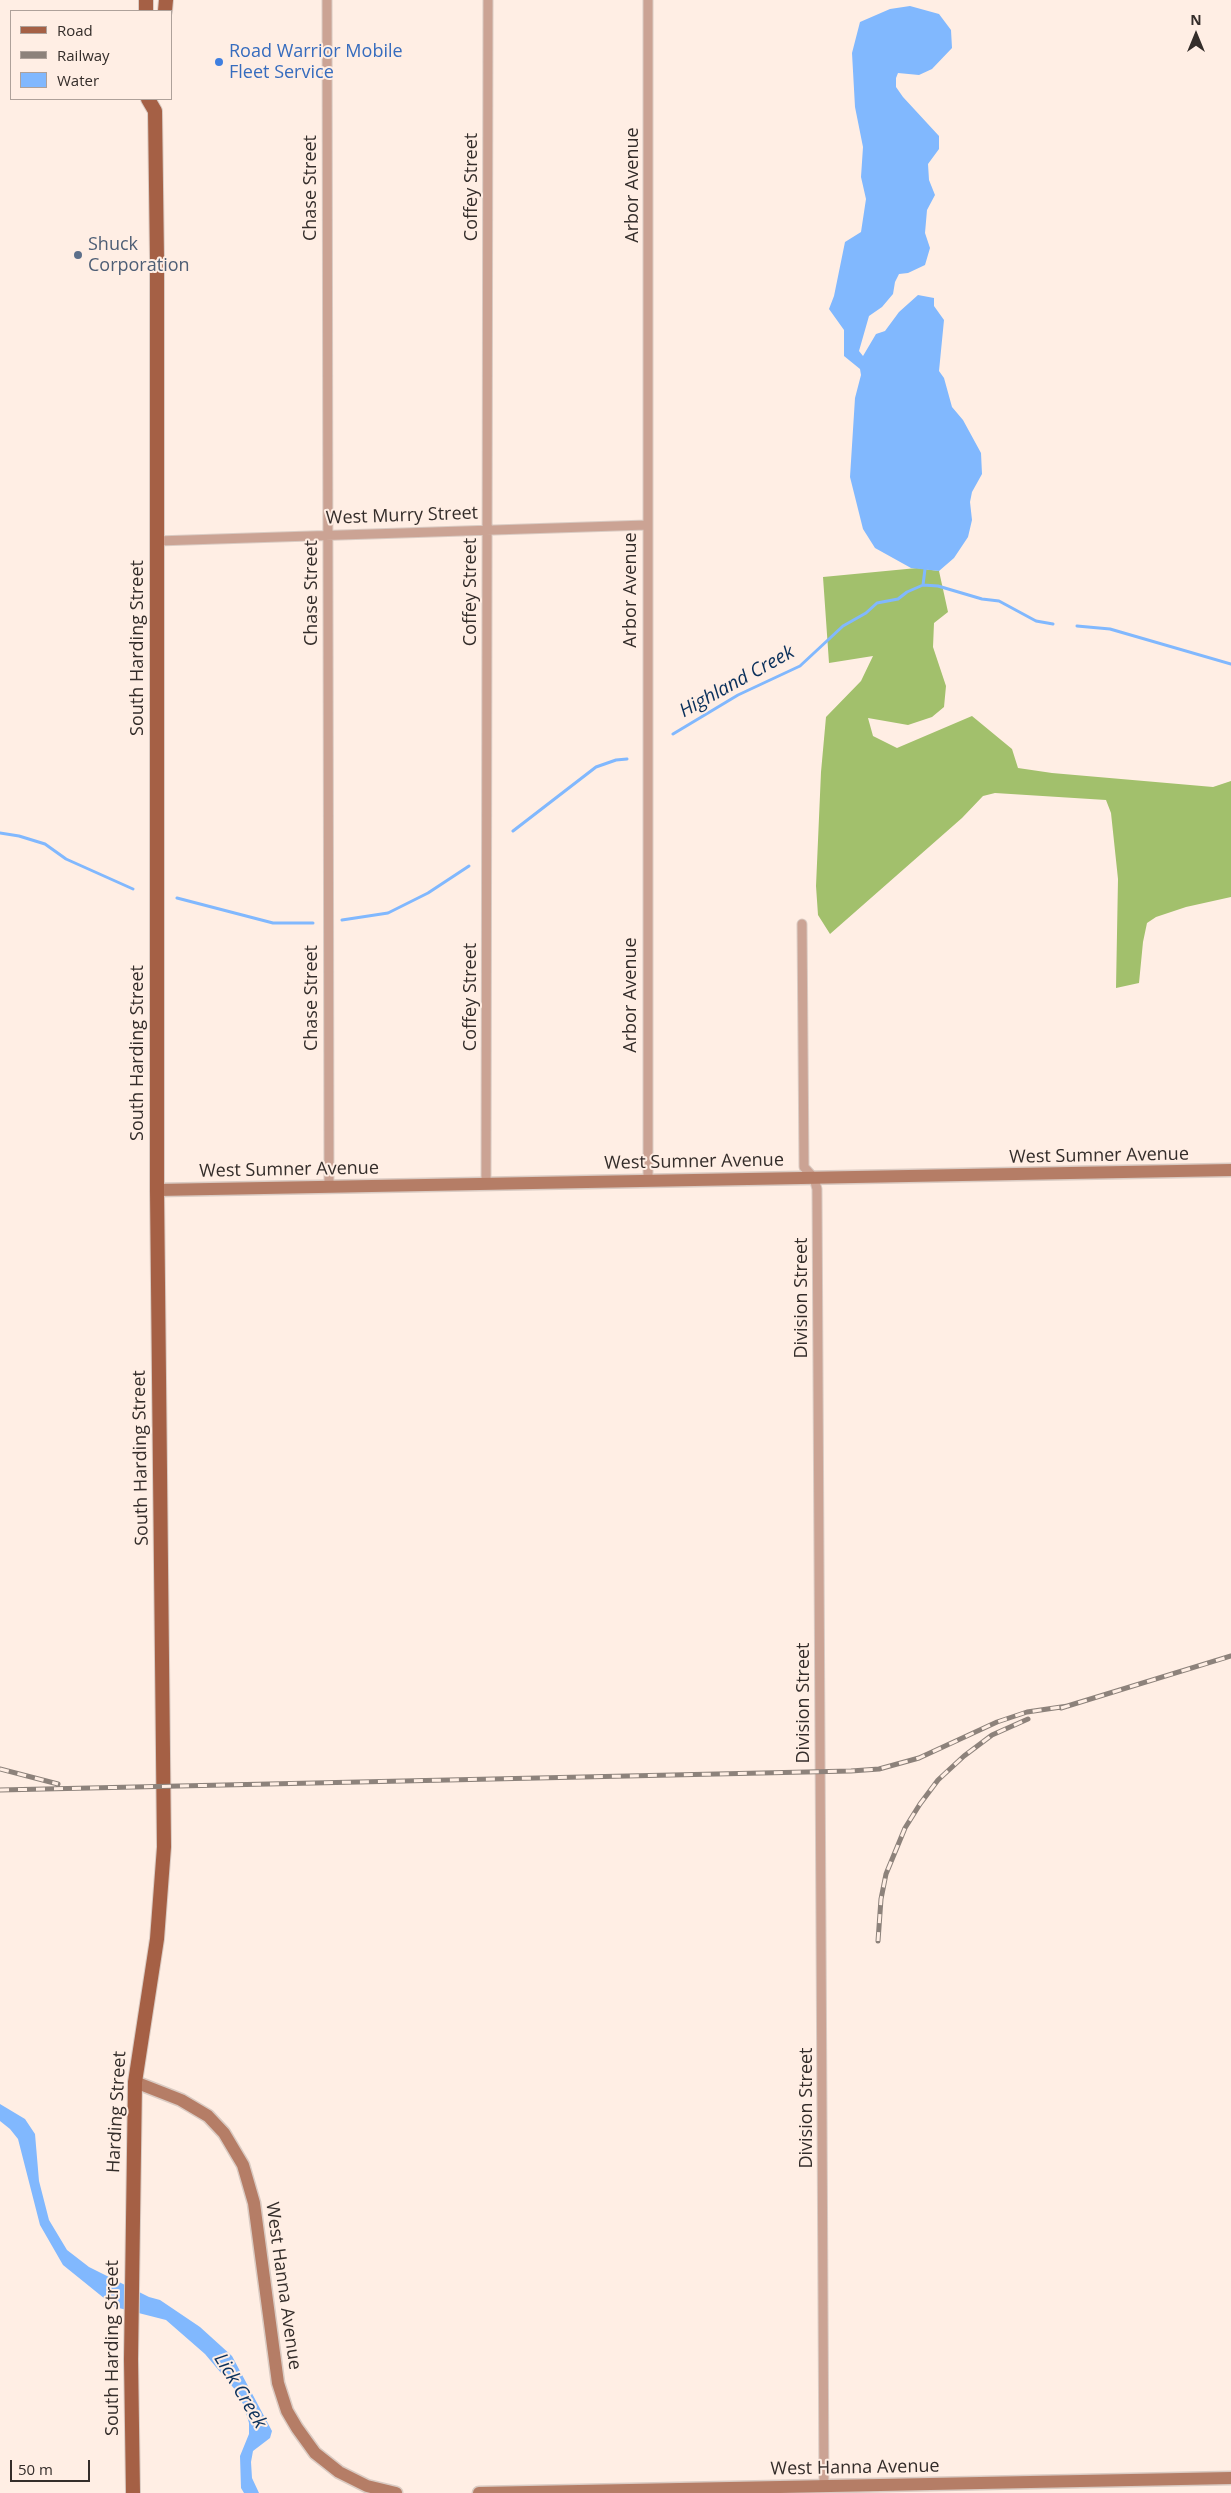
<!DOCTYPE html>
<html>
<head>
<meta charset="utf-8">
<style>
  body { margin:0 }
  #map { position:relative; width:1231px; height:2493px; overflow:hidden; background:#ffeee4; font-family:"Open Sans",sans-serif }
  canvas { display:block }
  .legend { position:absolute; left:10px; top:10px; width:162px; height:90px; box-sizing:border-box; background:#ffeee4; border:1px solid #aea19a; margin:0; padding:6px 9px; list-style:none; font-size:15px; color:#342d2a }
  .legend li { display:flex; align-items:center; gap:10px; height:25px }
  .legend b { width:25px; border:1px solid #aea19a }
  .north { position:absolute; left:1171px; top:10px; width:50px; height:50px; -webkit-text-stroke:4px #ffeee4; paint-order:stroke; rotate:0deg; font-size:14px; font-weight:700; line-height:20px; text-align:center; color:#342d2a }
  .north::after { content:''; display:block; margin:auto; width:18px; height:22px; background:#342d2a; clip-path:polygon(50% 0,100% 100%,50% 72%,0 100%) }
  .scale { position:absolute; left:10px; top:2460px; width:80px; height:22px; box-sizing:border-box; border:2px solid #342d2a; border-top:0; padding-left:6px; font-size:15px; line-height:18px; white-space:nowrap; color:#342d2a; -webkit-text-stroke:4px #ffeee4; paint-order:stroke }
</style>
</head>
<body>
<div id="map">
<canvas width="1231" height="2493"></canvas>
<ul class="legend">
<li><b style="height:6px;background:#a56045"></b>Road</li>
<li><b style="height:6px;background:#8d827b"></b>Railway</li>
<li><b style="height:14px;background:#81b8fe"></b>Water</li>
</ul>
<div class="north">N</div>
<div class="scale">50 m</div>
</div>
<script>
const g = document.querySelector('canvas').getContext('2d');
g.lineJoin = 'round';
function paint(path, color) { g.fillStyle = color; g.fill(path, 'evenodd'); }
const toPath = rows => new Path2D(rows.map(r => 'M' + r).join(''));
function stroke(path, color, width, dash) { g.strokeStyle = color; g.lineWidth = width; g.lineCap = dash ? 'butt' : 'round'; g.setLineDash(dash || []); g.stroke(path); }
function write(font, color, halo, rows, align = 'center') {
  g.font = font + ' "Open Sans",sans-serif'; g.lineWidth = 4; g.setLineDash([]); g.textBaseline = 'middle'; g.strokeStyle = halo; g.fillStyle = color; for (const [text, x, y, turn = 0] of rows) {
    g.save(); g.translate(x, y); g.rotate((+turn || 0) * Math.PI / 180); g.textAlign = isNaN(turn) ? turn : align; if (halo) g.strokeText(text, 0, 0); g.fillText(text, 0, 0); g.restore();
  }
}
const forest = toPath([
  [917,568,939,571,948,612,934,623,933,647,946,686,944,707,932,717,908,725,868,718,873,736,897,748,972,716,1012,749,1018,768,1052,773,1213,787,1231,781,1231,897,1186,907,1156,917,1147,923,1143,942,1139,983,1116,988,1118,879,1111,813,1106,800,995,793,983,796,962,818,830,934,818,915,816,886,821,772,826,717,861,681,873,656,829,663,823,577]
]);
const water = toPath([
  [910,6,939,14,951,30,952,48,932,69,919,75,898,73,896,78,896,87,903,97,939,136,939,149,928,164,929,180,935,195,927,210,925,233,930,248,925,265,908,273,899,274,895,282,893,294,882,307,869,316,859,351,863,356,876,334,885,331,899,312,918,295,934,298,934,306,944,320,939,371,944,378,952,407,963,420,981,453,982,474,972,492,970,502,972,520,968,537,954,558,939,571,911,568,875,548,863,529,850,477,855,398,861,375,860,369,844,356,844,330,829,309,834,296,845,242,861,232,866,199,861,177,863,147,855,107,852,53,860,22,890,9],
  [0,2104,25,2119,35,2134,39,2181,49,2220,67,2250,89,2267,149,2297,160,2300,200,2327,232,2356,272,2431,270,2438,253,2451,251,2462,252,2478,259,2493,244,2493,241,2488,240,2456,249,2434,249,2423,244,2406,237,2392,205,2354,166,2320,115,2307,63,2265,40,2225,18,2139,10,2129,0,2121]
]);
const stream = toPath([
  [923,585,925,569],
  [1077,626,1110,629,1231,664],
  [673,734,738,695,800,666,843,626,866,613,877,603,898,599,907,592,923,585,938,586,982,599,999,601,1036,621,1053,624],
  [513,831,596,767,616,760,627,759],
  [0,833,19,836,45,844,66,859,133,889],
  [177,898,273,923,313,923],
  [342,920,388,913,428,893,469,866]
]);
const street = toPath([
  [327,0,329,1186],
  [157,541,647,525],
  [802,924,804,1167,814,1178,817,1189,824,2486],
  [648,1180,648,0],
  [486,1184,488,0]
]);
const secondary = toPath([
  [157,1190,1231,1170],
  [135,2082,181,2100,208,2116,224,2133,243,2165,254,2203,278,2383,287,2411,297,2428,315,2453,339,2472,367,2486,396,2493],
  [479,2493,1231,2478]
]);
const primary = toPath([
  [146,11,146,0],
  [165,11,166,0],
  [133,2493,131,2359,135,2082,157,1939,164,1847,157,1190,157,260,155,111,148,99]
]);
const rail = toPath([
  [1061,1708,1231,1656],
  [0,1769,58,1784],
  [0,1790,851,1771,879,1769,919,1758,997,1722,1027,1712,1068,1706],
  [878,1941,881,1899,886,1874,905,1828,920,1804,938,1780,964,1756,992,1735,1028,1719]
]);
const markers = [
  [219,62,5,"#3f7fe0"],
  [78,255,5,"#5c6f8a"]
];
const shopNames = [
  ["Road Warrior Mobile",229,52],
  ["Fleet Service",229,73]
];
const streetNames = [
  ["Arbor Avenue",633,185,-90],
  ["Coffey Street",472,187,-90],
  ["Chase Street",311,188,-90],
  ["West Murry Street",402,516,-2],
  ["Arbor Avenue",631,590,-90],
  ["Coffey Street",471,592,-90],
  ["Chase Street",312,593,-90],
  ["South Harding Street",138,648,-90],
  ["Arbor Avenue",631,995,-90],
  ["Coffey Street",471,997,-90],
  ["Chase Street",312,998,-90],
  ["South Harding Street",138,1053,-90],
  ["West Sumner Avenue",1099,1156,-1],
  ["West Sumner Avenue",694,1162,-1],
  ["West Sumner Avenue",289,1170,-1],
  ["Division Street",802,1298,-90],
  ["South Harding Street",141,1458,-91],
  ["Division Street",804,1703,-90],
  ["Division Street",807,2108,-90],
  ["Harding Street",117,2112,-87],
  ["West Hanna Avenue",283,2286,82],
  ["South Harding Street",113,2348,-90],
  ["West Hanna Avenue",855,2468,-1]
];
const serviceNames = [
  ["Shuck",88,245],
  ["Corporation",88,266]
];
const waterNames = [
  ["Highland Creek",737,682,-29],
  ["Lick Creek",240,2391,59]
];
paint(forest, '#a2c06c');
paint(water, '#81b8fe');
stroke(stream, '#81b8fe', 3);
stroke(street, '#dacbc3', 11);
stroke(secondary, '#dacbc3', 15);
stroke(primary, '#dacbc3', 16);
stroke(street, '#cba394', 9);
stroke(secondary, '#b57d66', 12);
stroke(primary, '#a56045', 14);
stroke(rail, '#8d827b', 5);
stroke(rail, '#ffeee4', 3, [9]);
for (const [x, y, r, color] of markers) { const dot = new Path2D(); dot.arc(x, y, r, 0, 2 * Math.PI); g.fillStyle = color; g.fill(dot); stroke(dot, '#ffeee4', 2); }
write('18px', '#366cbe', '#ffeee4', shopNames, 'left');
write('18px', '#342d2a', '#ffeee4', streetNames);
write('18px', '#4e5e75', '#ffeee4', serviceNames, 'left');
write('italic 19px', '#0a305b', '#ffeee4', waterNames);
</script>
</body>
</html>
